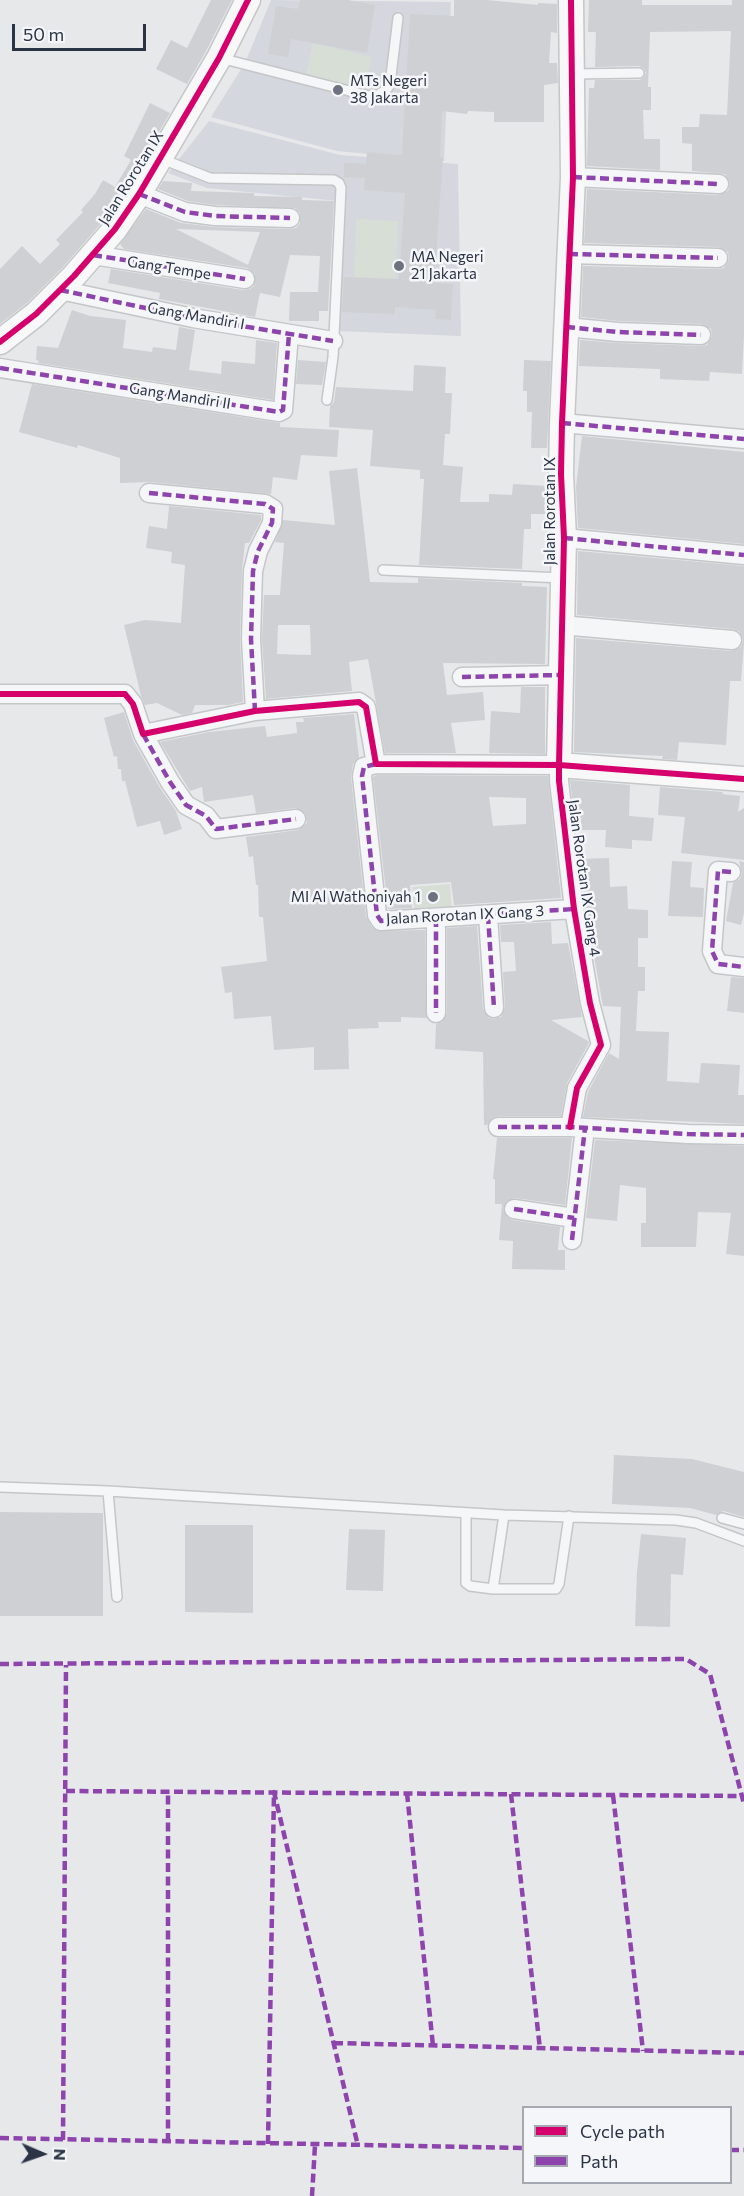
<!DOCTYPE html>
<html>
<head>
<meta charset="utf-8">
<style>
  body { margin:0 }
  #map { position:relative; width:744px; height:2196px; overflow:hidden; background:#e6e8ea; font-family:Commissioner,sans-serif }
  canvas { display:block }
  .legend { position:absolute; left:522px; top:2106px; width:210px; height:78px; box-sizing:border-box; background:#f4f6f9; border:2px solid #a4a8b1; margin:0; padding:8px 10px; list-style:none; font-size:18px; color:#2b3445 }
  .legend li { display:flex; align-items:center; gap:12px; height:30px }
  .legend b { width:30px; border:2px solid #a4a8b1 }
  .north { position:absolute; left:12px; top:2124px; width:60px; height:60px; -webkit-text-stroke:4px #f4f6f9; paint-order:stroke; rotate:92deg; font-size:16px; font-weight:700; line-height:24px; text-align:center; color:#2b3445 }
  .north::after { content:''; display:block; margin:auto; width:21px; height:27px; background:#2b3445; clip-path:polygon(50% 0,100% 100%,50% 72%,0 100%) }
  .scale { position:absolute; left:12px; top:24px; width:134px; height:27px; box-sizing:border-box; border:3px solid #2b3445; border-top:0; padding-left:8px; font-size:18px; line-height:21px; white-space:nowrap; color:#2b3445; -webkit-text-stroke:4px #f4f6f9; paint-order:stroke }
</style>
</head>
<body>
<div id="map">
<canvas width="744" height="2196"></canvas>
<ul class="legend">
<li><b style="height:8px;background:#d6006c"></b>Cycle path</li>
<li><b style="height:8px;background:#8e44ad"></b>Path</li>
</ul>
<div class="north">N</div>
<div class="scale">50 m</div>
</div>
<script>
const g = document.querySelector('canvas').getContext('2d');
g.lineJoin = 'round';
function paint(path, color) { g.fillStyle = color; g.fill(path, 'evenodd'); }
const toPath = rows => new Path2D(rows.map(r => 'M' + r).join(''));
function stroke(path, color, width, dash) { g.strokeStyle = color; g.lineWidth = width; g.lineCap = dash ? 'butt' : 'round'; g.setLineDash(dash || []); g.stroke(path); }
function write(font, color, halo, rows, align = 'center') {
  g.font = font + ' Commissioner,sans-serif'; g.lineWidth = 5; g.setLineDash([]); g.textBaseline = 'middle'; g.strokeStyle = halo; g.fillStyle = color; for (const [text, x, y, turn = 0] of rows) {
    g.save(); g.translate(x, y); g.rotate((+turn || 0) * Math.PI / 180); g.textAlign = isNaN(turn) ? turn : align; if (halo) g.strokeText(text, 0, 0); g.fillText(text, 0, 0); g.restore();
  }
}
const built = toPath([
  [271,0,451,2,444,161,337,151,211,117,245,63],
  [209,121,340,155,458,164,461,336,337,331,338,201,207,188,168,173]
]);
const green = toPath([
  [313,43,372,57,364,92,305,79],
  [356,219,398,221,396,284,354,283],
  [450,884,452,913,415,916,412,887]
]);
const building = toPath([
  [211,0,232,0,206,51,187,84,156,69,171,40,187,48],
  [300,0,348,0,375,5,367,53,291,39,288,57,268,54,276,6,298,9],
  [454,0,487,0,538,5,538,3,557,4,557,33,551,32,549,63,557,63,558,83,544,85,544,122,494,122,494,112,468,111,467,114,442,111,440,157,443,157,434,283,453,284,451,320,435,319,436,310,395,307,395,314,342,312,344,277,399,279,405,193,364,190,365,178,344,177,344,163,366,164,367,152,402,155,410,14,454,16],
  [589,0,642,0,642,5,732,5,732,0,744,0,744,334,742,374,710,372,709,381,660,379,660,369,579,366,580,340,618,343,701,346,707,345,712,336,711,329,701,324,619,321,581,317,583,266,718,269,724,268,729,259,728,252,718,247,584,243,587,189,718,195,728,191,730,184,725,174,692,171,692,144,682,143,682,127,699,127,700,114,727,115,731,31,650,32,648,87,651,87,651,110,643,110,644,139,660,139,660,170,587,166,589,88,594,88,595,80,639,80,643,78,646,73,644,69,639,66,595,67,596,32,588,32],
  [150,103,170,113,127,186,104,220,64,266,27,303,0,324,0,269,22,246,40,264,60,244,56,240,83,212,81,210,95,194,103,180,115,187,131,160,124,156],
  [163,181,192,183,191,191,254,193,254,196,302,197,302,200,334,201,328,311,319,311,319,321,289,321,290,292,318,292,320,256,290,255,280,297,260,293,255,317,159,299,160,293,108,283,111,269,243,290,250,289,254,286,255,274,247,268,124,249,120,244,146,209,181,223,214,227,290,229,296,228,300,223,300,213,295,208,216,205,188,201,158,189],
  [176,229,260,232,248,265],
  [72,310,90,316,126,320,123,348,152,352,153,347,176,350,179,327,195,330,189,370,221,374,222,361,255,364,256,340,277,343,273,400,38,363,39,361,36,360,37,346,58,348],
  [298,360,326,362,322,385,296,384],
  [524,360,551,361,547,448,531,448,532,412,527,412,527,391,523,391],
  [414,365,446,367,445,393,452,393,450,434,445,434,443,465,463,467,460,502,489,502,489,494,512,495,513,484,547,486,549,514,531,514,531,529,524,529,522,569,419,565,424,479,420,479,420,470,370,466,373,430,329,427,330,406,334,402,336,387,413,391],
  [32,384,280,423,280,427,339,430,337,457,301,455,297,480,273,477,271,494,150,482,120,483,120,458,78,445,77,448,19,432],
  [582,436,744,452,744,544,578,528,576,487],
  [357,468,370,582,418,583,418,578,522,583,522,586,547,587,545,664,443,663,447,695,483,692,485,720,451,723,456,753,385,753,368,659,349,662,352,691,266,699,262,639,264,595,280,595,284,543,275,542,283,520,335,525,329,471],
  [278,625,310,625,311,655,277,654],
  [169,506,261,515,261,520,249,543,245,543,242,570,240,640,243,702,228,705,195,705,192,713,182,715,157,703,145,705,141,696,124,625,145,620,181,623,185,565,171,563,172,552,146,548,149,526,167,529],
  [578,551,744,566,744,644,741,681,730,681,726,745,679,742,677,760,662,759,663,756,574,752,576,638,731,651,741,647,743,640,739,631,733,629,577,615],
  [521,687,545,687,545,754,489,753,491,711,520,713],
  [124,712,133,740,160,788,176,811,182,829,164,835,160,821,137,827,125,781,122,781,121,769,118,769,117,756,114,757,104,718],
  [354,714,359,757,353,764,351,777,366,917,372,927,377,931,425,930,426,1018,401,1017,401,1022,378,1022,379,1028,348,1029,349,1069,314,1070,314,1047,274,1050,271,1016,234,1019,232,992,225,993,221,967,267,961,263,917,259,917,258,885,256,885,253,856,249,857,246,837,298,830,307,823,305,813,295,808,256,813,253,795,204,802,202,787,190,791,160,742,209,732,265,726,267,737,297,733,296,722,304,722,303,718],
  [377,775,548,776,561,898,454,905,451,882,410,885,412,908,388,909,373,777],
  [489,797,526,798,526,824,493,826],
  [570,780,630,785,629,816,654,818,652,841,632,840,632,849,605,847,606,830,576,830],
  [660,787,723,792,722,794,740,796,738,812,744,808,744,860,681,853,685,817,658,815],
  [609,858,610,887,627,886,628,909,648,910,648,938,638,938,638,967,645,967,645,991,638,991,636,1031,669,1032,667,1081,699,1083,701,1063,740,1065,738,1095,744,1095,744,1124,583,1117,588,1092,609,1053,619,1059,621,1007,603,1006,585,907,579,859],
  [672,861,692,862,690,887,704,888,703,917,668,916],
  [739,861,744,862,744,913,741,925,726,921,733,883,740,879,742,873],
  [551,922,552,944,568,943,582,1017,551,1020,588,1041,589,1043,567,1083,561,1116,498,1116,492,1118,487,1125,484,1125,483,1052,435,1049,436,1024,442,1022,447,1013,447,928,477,926,483,1009,489,1018,494,1019,501,1017,505,1008,503,972,516,971,514,942,501,942,500,925],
  [731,977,744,978,744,1013,727,1011],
  [497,1138,572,1138,565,1205,515,1198,506,1202,503,1208,507,1217,512,1220,560,1227,558,1250,565,1250,565,1270,512,1269,513,1241,499,1240,502,1204,495,1204,495,1179,493,1179],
  [595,1140,744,1146,744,1256,726,1254,731,1213,698,1212,696,1247,641,1247,641,1223,646,1223,646,1188,620,1185,617,1221,586,1218],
  [614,1455,692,1459,744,1472,744,1517,723,1511,716,1515,690,1508,612,1504],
  [0,1512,103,1513,103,1616,0,1616],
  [185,1525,253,1525,253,1613,185,1612],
  [349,1529,385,1530,383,1591,346,1590],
  [641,1534,686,1538,683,1575,671,1574,670,1627,635,1626,637,1572]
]);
const lane = toPath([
  [220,58,369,96,378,95,387,89,390,84,398,18],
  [573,74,639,73],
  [162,159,210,178,334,180,339,183,341,188,333,357,327,400],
  [383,570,562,578],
  [0,1487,108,1491,504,1515,676,1520,696,1523,744,1541],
  [108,1491,117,1597],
  [466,1514,466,1583,470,1586,493,1589,556,1589,559,1584,569,1516],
  [722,1518,744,1524],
  [493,1589,504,1515]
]);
const street = toPath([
  [573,177,719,184],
  [139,194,185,212,215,216,290,218],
  [569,254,718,258],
  [93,255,245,279],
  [60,290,193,318,333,341],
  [566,327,618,332,701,335],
  [0,368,279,412,283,410,289,334],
  [562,423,744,439],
  [149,493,265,504,273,509,272,523,258,551,253,571,251,639,255,711],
  [564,538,744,555],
  [561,625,732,640],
  [462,677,561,675],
  [0,694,125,694,133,704,143,734,255,711,359,702,366,707,376,764,559,765,559,781,574,909,590,1003,601,1045,577,1088,570,1127],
  [143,734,170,782,186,805,206,816,216,829,296,819],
  [376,764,364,767,362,776,377,915,381,921,574,909],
  [731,872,718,871,712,951,718,964,744,967],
  [488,915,494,1008],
  [436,918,436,1013],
  [498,1127,570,1127,688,1134,744,1135],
  [514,1209,574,1218],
  [572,1240,585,1128]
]);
const secondary = toPath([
  [571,0,573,177,562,423,561,474,564,538,559,765,744,779],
  [0,342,36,314,74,276,115,229,139,194,219,58,248,0]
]);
const quiet = toPath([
  [573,177,719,184],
  [139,194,185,212,215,216,290,218],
  [569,254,718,258],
  [93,255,245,279],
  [60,290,193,318,333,341],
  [566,327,618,332,701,335],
  [0,368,279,412,283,410,289,334],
  [562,423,744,439],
  [149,493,265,504,273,509,272,523,258,551,253,571,251,639,255,711],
  [564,538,744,555],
  [462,677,561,675],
  [143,734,170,782,186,805,206,816,216,829,296,819],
  [376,764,364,767,362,776,377,915,381,921,574,909],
  [731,872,718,871,712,951,718,964,744,967],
  [488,915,494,1008],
  [436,918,436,1013],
  [498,1127,570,1127,688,1134,744,1135],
  [514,1209,574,1218],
  [572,1240,585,1128],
  [0,1664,686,1659,710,1674,744,1804],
  [66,1791,743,1796],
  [407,1793,433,2046],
  [511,1794,540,2049],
  [613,1795,643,2051],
  [334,2043,744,2053],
  [0,2138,524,2148],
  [63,2140,66,1665],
  [168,2142,168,1791],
  [268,2144,274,1792,358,2146],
  [730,2150,744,2150],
  [312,2196,315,2145]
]);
const cycleway = toPath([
  [571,0,573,177,562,423,561,474,564,538,559,765,744,779],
  [0,342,36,314,74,276,115,229,139,194,219,58,248,0],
  [0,694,125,694,133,704,143,734,255,711,359,702,366,707,376,764,559,765,559,781,574,909,590,1003,601,1045,577,1088,570,1127]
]);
const markers = [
  [338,90,6,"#6c737f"],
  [399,266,6,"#6c737f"],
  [433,897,6,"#6c737f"]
];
const poiNames = [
  ["MTs Negeri",350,81],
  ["38 Jakarta",350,98],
  ["MA Negeri",411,257],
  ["21 Jakarta",411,274],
  ["MI Al Wathoniyah 1",421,897,"right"]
];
const streetNames = [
  ["Jalan Rorotan IX",131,178,-58],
  ["Gang Tempe",169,268,9],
  ["Gang Mandiri I",196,316,10],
  ["Gang Mandiri II",180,396,9],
  ["Jalan Rorotan IX",550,511,-90],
  ["Jalan Rorotan IX Gang 4",584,878,82],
  ["Jalan Rorotan IX Gang 3",465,915,-3]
];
paint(built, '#d4d7dd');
paint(green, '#d6ded6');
paint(building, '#ced0d3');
stroke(lane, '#c4c6c8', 12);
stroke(street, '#c4c6c8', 21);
stroke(secondary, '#c4c6c8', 27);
stroke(lane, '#f5f6f7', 9);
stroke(street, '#f5f6f7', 18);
stroke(secondary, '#f8f8f8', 24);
stroke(quiet, '#8e44ad', 4.5, [9, 4.5]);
stroke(cycleway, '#d6006c', 6);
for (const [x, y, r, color] of markers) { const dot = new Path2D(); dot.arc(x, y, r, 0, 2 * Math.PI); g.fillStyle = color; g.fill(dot); stroke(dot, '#f4f6f9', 2); }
write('15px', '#2b3445', '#f4f6f9', poiNames, 'left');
write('15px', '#2b3445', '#f4f6f9', streetNames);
</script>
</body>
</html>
